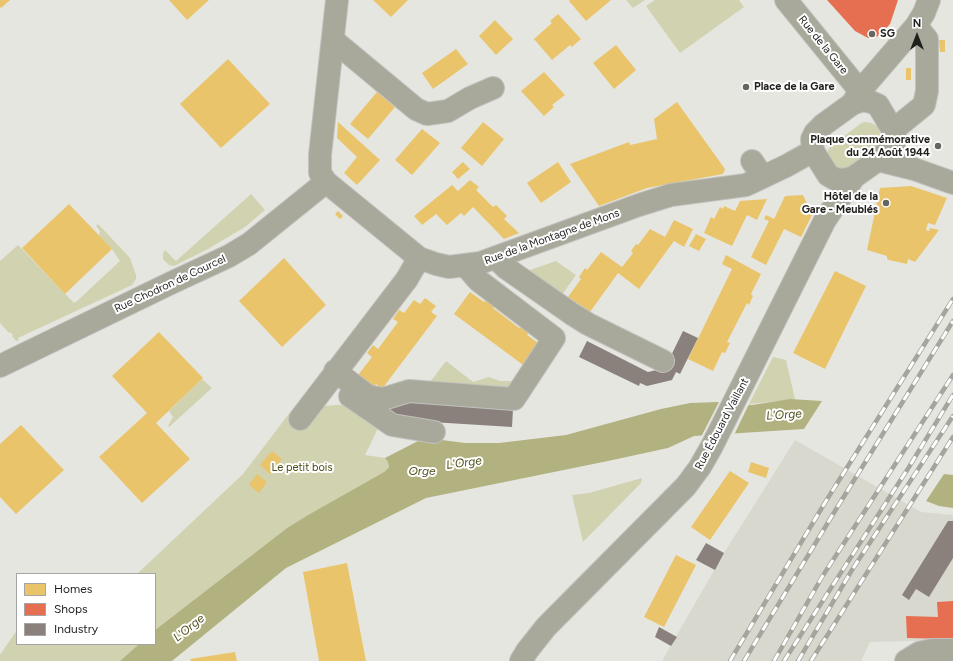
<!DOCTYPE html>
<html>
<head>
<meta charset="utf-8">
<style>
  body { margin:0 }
  #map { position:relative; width:953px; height:661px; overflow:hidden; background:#e6e6e1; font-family:Figtree,sans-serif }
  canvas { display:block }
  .legend { position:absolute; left:16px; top:573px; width:140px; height:72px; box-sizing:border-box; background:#fff; border:1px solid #a5a6a4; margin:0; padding:5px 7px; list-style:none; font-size:12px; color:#1f201c }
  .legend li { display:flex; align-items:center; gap:8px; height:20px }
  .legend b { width:20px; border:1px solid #a5a6a4 }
  .north { position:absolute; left:897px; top:16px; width:40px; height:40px; -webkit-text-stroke:3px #fff; paint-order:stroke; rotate:0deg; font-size:11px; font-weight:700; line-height:16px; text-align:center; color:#1f201c }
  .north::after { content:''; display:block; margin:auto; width:14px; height:18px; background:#1f201c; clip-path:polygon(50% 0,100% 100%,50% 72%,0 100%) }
</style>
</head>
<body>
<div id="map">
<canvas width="953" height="661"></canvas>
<ul class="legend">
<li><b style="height:11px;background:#e9c46a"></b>Homes</li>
<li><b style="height:11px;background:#e76f51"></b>Shops</li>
<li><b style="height:11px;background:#8a817c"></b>Industry</li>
</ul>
<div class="north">N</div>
</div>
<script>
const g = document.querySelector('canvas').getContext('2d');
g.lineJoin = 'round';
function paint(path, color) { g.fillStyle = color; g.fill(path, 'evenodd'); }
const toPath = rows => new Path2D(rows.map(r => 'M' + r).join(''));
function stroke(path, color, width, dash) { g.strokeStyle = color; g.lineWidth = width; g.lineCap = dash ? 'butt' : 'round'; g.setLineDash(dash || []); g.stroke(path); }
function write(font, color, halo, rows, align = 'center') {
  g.font = font + ' Figtree,sans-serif'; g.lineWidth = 4; g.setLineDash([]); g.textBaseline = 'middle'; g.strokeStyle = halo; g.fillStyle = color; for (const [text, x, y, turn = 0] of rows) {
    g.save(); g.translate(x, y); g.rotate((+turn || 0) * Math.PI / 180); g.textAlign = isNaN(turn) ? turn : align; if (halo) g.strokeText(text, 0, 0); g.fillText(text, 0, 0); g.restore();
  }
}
const built = toPath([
  [795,440,921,512,953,515,953,640,870,642,861,661,662,661,724,553]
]);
const green = toPath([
  [626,0,645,0,633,8],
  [655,0,739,0,744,7,680,53,646,6],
  [864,122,872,123,879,128,881,137,880,142,877,147,848,167,845,169,836,168,828,157,828,150,830,147,860,124],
  [251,194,265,210,245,227,208,249,174,266,169,265,163,259,163,254,165,250,176,261],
  [98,224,130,258,136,275,136,279,132,285,18,338,19,340,16,341,12,336,13,335,10,332,9,333,0,323,0,261,18,245,74,303,77,301,120,261,112,249,99,236,100,231,96,226],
  [556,261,576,275,561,296,527,271],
  [773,357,786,360,795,399,749,404],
  [446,361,473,382,489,377,500,381,519,381,515,388,427,386],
  [202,379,212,388,169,427,168,426,173,417,169,411],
  [353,404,380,424,365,455,385,458,388,462,389,467,384,472,308,515,287,528,155,630,155,574,137,574,243,474,291,411,308,425,323,406],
  [642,478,641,483,583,542,572,495,589,493],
  [17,630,17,644,139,644,120,661,0,661,0,655]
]);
const water = toPath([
  [790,399,822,401,804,429,694,436,668,448,608,461,426,498,286,568,172,661,120,661,139,644,155,644,155,630,287,528,308,515,384,472,389,467,388,462,385,458,420,440,433,443,434,439,465,443,499,443,566,435,661,409,690,403,718,402,752,405],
  [944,474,953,475,953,508,939,506,926,501]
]);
const pier = toPath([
  [720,400,750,402,734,435,701,437]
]);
const homes = toPath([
  [0,0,10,0,1,8,0,7],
  [169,0,209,0,187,20],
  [373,0,408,0,391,17],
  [570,0,611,0,586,21,569,1],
  [558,14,581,39,572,47,570,45,552,60,534,39,552,23,550,21],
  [495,20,513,39,496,55,479,36],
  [939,40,945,40,945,52,940,52],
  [616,45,636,70,614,89,593,63],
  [456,49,468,64,433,89,422,73],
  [228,59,270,104,221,148,180,104],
  [906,68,911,68,911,80,906,80],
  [544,72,565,95,552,105,554,107,544,116,521,91],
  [377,92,395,107,368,139,350,124],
  [677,102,725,169,723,174,647,188,599,206,570,164,629,142,630,145,657,139,654,119],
  [338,122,380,160,357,185,344,173,357,157,337,138],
  [483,122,504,139,482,166,461,148],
  [422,129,440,143,412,175,395,160],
  [463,162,470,169,458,179,452,172],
  [558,162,571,182,541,203,527,183],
  [470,180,479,187,476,190,493,207,496,205,507,216,504,219,519,233,504,239,473,207,464,216,461,213,447,225,436,214,422,225,414,216,452,185,458,191],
  [911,186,947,198,935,225,928,223,926,230,929,231,930,228,939,230,915,262,908,259,907,264,889,260,887,259,887,256,867,250,880,188],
  [803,195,812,215,801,237,784,229,766,265,751,257,769,221,764,219,766,215,774,219,785,196],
  [767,199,757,220,747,215,732,246,704,233,711,217,714,219,720,207,723,209,724,206,735,211,740,201],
  [69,204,112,249,65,294,22,248],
  [338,211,343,216,340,219,335,214],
  [674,220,693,229,684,247,674,241,639,289,618,273,590,312,568,297,581,279,579,277,585,268,587,270,601,252,622,267,633,253,631,251,636,244,638,245,650,229,665,237],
  [696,234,706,239,699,251,689,246],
  [726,255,761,274,751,294,753,296,749,305,747,303,727,342,730,343,725,353,722,352,713,371,688,359,732,269,722,264],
  [284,258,326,305,282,347,239,301],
  [835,271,866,286,825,369,793,353],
  [470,292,484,302,487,298,496,304,493,308,519,328,522,324,530,330,527,335,542,346,526,367,454,314],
  [425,298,436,306,431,312,437,316,382,389,376,384,371,391,355,379,372,357,367,353,373,345,378,349,398,322,393,319,399,310,404,313,414,300,420,304],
  [159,332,203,378,156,423,190,459,142,503,99,457,147,413,112,376],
  [21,425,64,470,16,514,0,497,0,444],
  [272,451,282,459,270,474,260,465],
  [751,462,769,468,766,478,748,472],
  [730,471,749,483,710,540,691,527],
  [257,474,267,482,259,493,249,485],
  [676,555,696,565,664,627,644,617],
  [347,563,366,661,319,661,303,572],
  [235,652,237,661,191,661,190,659]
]);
const shops = toPath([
  [827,0,898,0,890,24,879,36,868,38,855,31],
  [953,601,953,639,907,638,906,616,938,617,937,602]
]);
const industry = toPath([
  [683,331,698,338,680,374,676,372,672,380,647,386,640,383,639,386,579,357,587,341,648,372,665,368],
  [398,402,513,409,512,427,399,420,378,405],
  [948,521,953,521,953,558,929,597,916,589,909,600,902,595],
  [706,543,724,553,715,570,696,560],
  [659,627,677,637,671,646,655,637]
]);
const minor = toPath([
  [337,0,320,155,320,173,326,182,419,258,436,264,449,267,480,263,639,205,671,195,746,185,786,166,813,151],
  [786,0,860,91],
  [333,40,416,109,427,114,448,111,470,98,493,88],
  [863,100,871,102,878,105,895,134,894,145,878,160,854,177,843,180,835,179,828,175,813,151,812,139,815,133,823,125,852,104,863,100],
  [852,104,860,91,916,26,924,13,929,0],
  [892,128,897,127,924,105,927,91,927,39,916,26],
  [878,160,914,169,953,183],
  [752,161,763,177],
  [496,258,506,268,572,314,588,324,663,361],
  [0,366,171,283,229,256,249,244,326,182],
  [335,371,368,396,383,399,409,391,514,399,554,338,479,281,465,265],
  [350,396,392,425,434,432],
  [300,419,407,279,419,258],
  [521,661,527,651,546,627,686,486,700,467,712,446,825,220,854,177],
  [906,661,919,653,932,650,953,650]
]);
const rail = toPath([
  [730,661,826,501,953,299],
  [744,661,838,506,953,321],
  [774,661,822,577,953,375],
  [784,661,909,467,953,395],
  [798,661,852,570,953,416],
  [811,661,953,437]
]);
const markers = [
  [872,34,4,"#656561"],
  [746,87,4,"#656561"],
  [938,146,4,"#656561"],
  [886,203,4,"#656561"]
];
const poiNames = [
  ["SG",880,34],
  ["Place de la Gare",754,87],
  ["Plaque commémorative",930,140,"right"],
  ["du 24 Août 1944",930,153,"right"],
  ["Hôtel de la",878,197,"right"],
  ["Gare - Meublés",878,210,"right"]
];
const streetNames = [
  ["Rue de la Gare",823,45,51],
  ["Rue de la Montagne de Mons",552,237,-20],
  ["Rue Chodron de Courcel",170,284,-25],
  ["Rue Édouard Vaillant",722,424,-62]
];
const parkNames = [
  ["Le petit bois",302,468]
];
const waterNames = [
  ["L'Orge",784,415,-4],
  ["L'Orge",464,463,-8],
  ["Orge",422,471],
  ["L'Orge",189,628,-39]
];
paint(built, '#d8d8ce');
paint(green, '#d1d2b0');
paint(water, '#b2b280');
paint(pier, '#e6e6e1');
paint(homes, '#e9c46a');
paint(shops, '#e76f51');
paint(industry, '#8a817c');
stroke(minor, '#c1c2be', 24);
stroke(minor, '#a8a89b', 22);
stroke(rail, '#a5a59d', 4.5);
stroke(rail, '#fff', 3, [9]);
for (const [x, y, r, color] of markers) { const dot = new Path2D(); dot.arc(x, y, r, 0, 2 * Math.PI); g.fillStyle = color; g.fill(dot); stroke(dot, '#fff', 1.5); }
write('bold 11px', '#1f201c', '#fff', poiNames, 'left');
write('11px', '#1f201c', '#fff', streetNames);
write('11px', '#4b4b16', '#fff', parkNames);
write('italic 12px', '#50501b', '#fff', waterNames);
</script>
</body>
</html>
